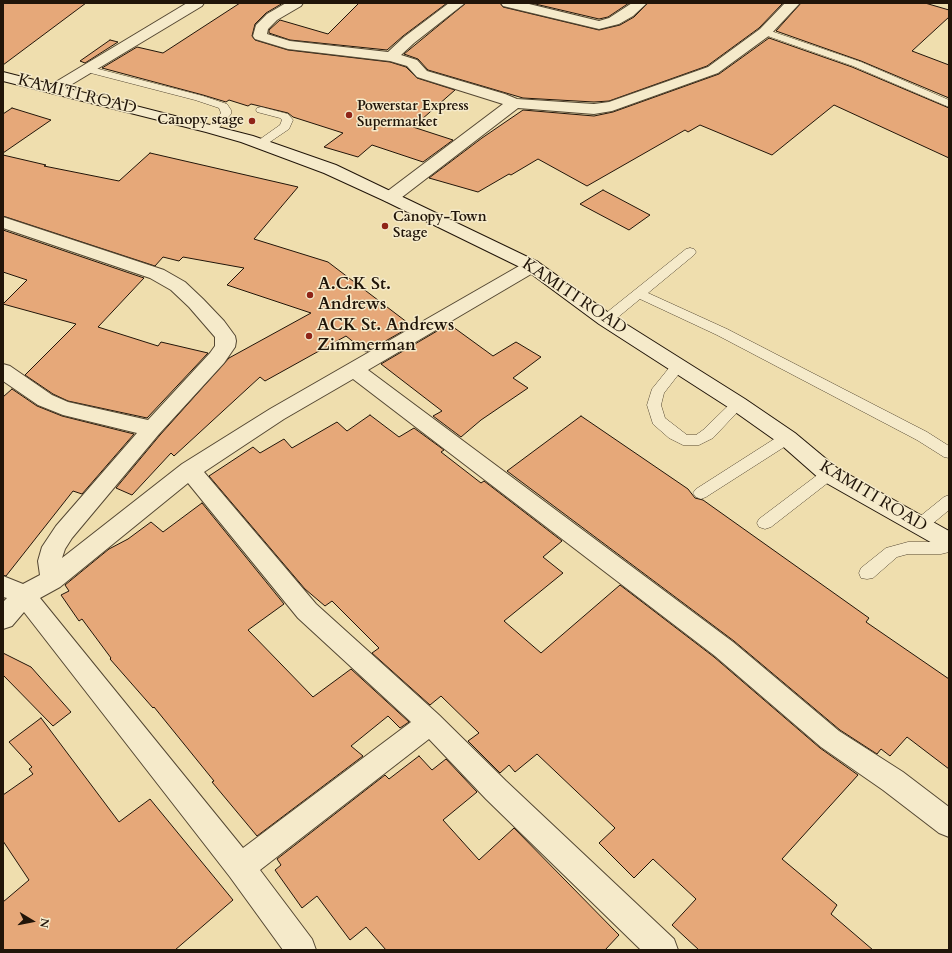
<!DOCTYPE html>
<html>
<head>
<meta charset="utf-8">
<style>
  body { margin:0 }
  #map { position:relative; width:952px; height:953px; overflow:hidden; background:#efdeae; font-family:Cardo,serif }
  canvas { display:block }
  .frame { position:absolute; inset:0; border:4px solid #211509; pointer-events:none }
  .north { position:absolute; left:12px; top:901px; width:40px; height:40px; -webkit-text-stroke:3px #f5eaca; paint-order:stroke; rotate:100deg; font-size:11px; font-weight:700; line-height:16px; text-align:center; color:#211509 }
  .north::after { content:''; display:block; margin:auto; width:14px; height:18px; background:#211509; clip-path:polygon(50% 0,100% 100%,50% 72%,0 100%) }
</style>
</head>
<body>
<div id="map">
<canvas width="952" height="953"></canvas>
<div class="frame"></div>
<div class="north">N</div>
</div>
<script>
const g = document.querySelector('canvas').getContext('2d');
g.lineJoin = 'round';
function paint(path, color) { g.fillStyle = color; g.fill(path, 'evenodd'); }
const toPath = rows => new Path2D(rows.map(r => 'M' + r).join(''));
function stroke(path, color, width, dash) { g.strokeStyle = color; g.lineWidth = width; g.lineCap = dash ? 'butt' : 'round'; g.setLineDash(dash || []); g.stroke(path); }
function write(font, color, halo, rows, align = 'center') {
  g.font = font + ' Cardo,serif'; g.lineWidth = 3; g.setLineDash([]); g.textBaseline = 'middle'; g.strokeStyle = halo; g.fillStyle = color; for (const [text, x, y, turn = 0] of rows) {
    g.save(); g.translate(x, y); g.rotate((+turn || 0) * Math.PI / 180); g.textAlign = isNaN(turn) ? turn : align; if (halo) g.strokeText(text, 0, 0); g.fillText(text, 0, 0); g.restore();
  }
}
const building = toPath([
  [3,3,86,3,3,65,3,3],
  [240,3,283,3,266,13,255,24,252,36,255,40,288,50,390,62,406,67,417,78,455,90,413,127,453,140,423,162,372,145,358,157,324,147,343,133,293,117,288,113,251,104,248,106,229,100,226,102,203,95,102,68,137,47,163,53,240,3],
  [359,3,447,3,403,36,387,50,290,40,269,33,269,30,280,20,328,34,359,3],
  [466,3,500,3,503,7,599,30,620,25,634,17,648,3,783,3,759,28,707,66,609,101,594,102,523,98,428,70,418,59,404,54,466,3],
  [531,3,629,3,608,17,599,19,531,3],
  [801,3,925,3,949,10,949,17,912,51,949,65,949,98,861,61,776,31,801,3],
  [769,38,852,67,949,108,949,158,834,105,772,155,700,125,688,132,685,130,587,186,538,159,511,175,509,174,478,192,429,178,482,138,523,110,594,116,613,112,719,74,769,38],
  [110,40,118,42,85,63,80,61,110,40],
  [12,108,51,120,3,153,3,114,12,108],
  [150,153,298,187,254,239,328,262,412,326,366,352,346,336,265,381,260,377,174,456,171,453,132,495,116,488,160,435,229,358,311,313,227,285,244,268,183,257,179,261,163,257,155,266,3,216,3,155,46,165,44,166,119,181,150,153],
  [603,190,650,215,629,230,580,204,603,190],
  [3,230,144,278,98,327,158,346,161,342,208,353,147,418,68,401,53,394,25,375,76,324,3,304,27,280,3,272,3,230],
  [449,324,493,356,516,342,541,357,513,378,528,388,481,420,461,437,433,416,442,411,381,364,449,324],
  [12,389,37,406,62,416,134,434,82,494,73,491,6,576,3,575,3,397,12,389],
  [370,415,399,437,414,428,444,450,441,452,481,483,484,481,562,541,543,557,563,573,504,621,541,653,620,585,714,657,820,748,858,775,782,859,837,905,831,914,873,950,699,950,672,925,696,899,653,859,634,878,599,843,615,828,537,754,515,772,509,765,500,773,468,741,479,733,441,696,430,705,372,653,379,648,332,601,325,606,305,589,209,476,253,447,260,453,284,439,292,448,337,422,347,431,370,415],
  [581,416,688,489,695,498,703,500,869,618,866,622,949,679,949,769,907,737,890,756,881,749,877,754,840,730,734,641,507,471,581,416],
  [202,503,284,604,248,630,313,697,351,669,409,722,400,728,388,716,351,746,363,756,257,836,212,782,214,781,154,707,153,708,110,659,111,658,82,619,79,621,61,595,69,591,65,585,109,549,128,539,151,522,163,532,202,503],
  [3,653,31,667,71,712,53,726,3,675,3,653],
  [41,718,119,822,150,799,233,900,175,950,3,950,3,902,29,880,3,841,3,795,33,774,29,769,32,767,9,742,41,718],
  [419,756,432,770,446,759,477,792,443,820,479,860,514,828,619,935,605,950,386,950,366,927,350,940,317,896,302,908,275,870,281,865,277,859,385,775,389,779,419,756]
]);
const lane = toPath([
  [765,29,861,62,949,100,949,107,853,66,762,34,760,32,762,30,765,29],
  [87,66,203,96,227,104,231,110,231,114,216,131,208,131,207,129,208,127,221,113,219,108,195,100,83,71,82,69,87,66],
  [261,107,288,114,293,120,289,129,264,146,260,147,254,144,256,142,280,125,282,120,280,118,257,112,256,110,257,108,261,107],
  [690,248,694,249,696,252,694,255,648,293,727,329,927,432,949,446,949,458,944,457,917,440,717,335,640,299,611,323,606,324,601,323,599,320,601,317,686,249,690,248],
  [678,361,683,363,685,366,664,393,661,405,665,418,687,435,696,435,703,430,733,401,738,399,743,401,745,404,713,438,699,445,683,445,669,438,653,424,647,405,652,389,673,363,678,361],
  [787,433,792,434,794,438,792,442,706,497,701,499,696,497,693,493,696,489,782,434,787,433],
  [829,468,834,470,836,474,834,478,771,527,765,529,759,527,757,523,759,519,824,470,829,468],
  [949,495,949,510,925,530,919,532,913,530,911,526,913,522,944,497,949,495],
  [949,540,949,552,941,554,908,554,897,557,873,578,867,579,861,578,859,573,861,568,886,548,908,542,941,542,949,540]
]);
const street = toPath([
  [187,3,204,3,202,6,59,92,54,94,49,92,46,89,49,86,187,3],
  [286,3,303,3,301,6,277,20,268,29,267,34,290,41,388,52,404,37,449,3,465,3,414,43,401,55,417,60,427,71,505,94,517,99,594,104,609,102,708,67,760,29,785,3,800,3,770,35,718,73,612,111,594,114,518,108,397,201,391,202,385,201,382,197,385,193,503,104,417,77,407,66,390,61,288,49,255,39,253,36,256,25,267,14,286,3],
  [501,3,525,3,599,21,609,18,632,3,647,3,633,16,619,24,599,29,503,6,501,3],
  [3,217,164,270,185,282,203,299,224,321,235,336,236,341,235,347,224,363,159,434,72,538,65,549,62,558,182,464,270,409,526,262,532,260,538,262,541,266,538,270,368,370,733,642,839,731,903,772,949,807,949,837,939,833,883,790,821,747,715,656,353,379,284,419,204,472,316,604,439,715,506,781,674,939,678,950,641,950,486,799,429,739,260,870,312,939,316,950,283,950,230,877,24,612,12,626,3,629,3,602,7,598,3,597,3,576,23,584,40,575,38,561,42,547,56,526,137,433,63,415,38,405,3,381,3,364,10,366,52,395,68,402,148,420,210,353,215,346,215,337,189,307,171,290,150,278,3,228,3,217],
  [188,483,298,618,411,722,243,848,40,598,60,587,188,483]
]);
const secondary = toPath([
  [3,72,253,136,336,165,538,262,613,316,745,399,795,433,837,468,949,531,949,551,941,548,821,480,779,443,731,409,599,324,526,270,385,201,324,173,241,142,206,132,3,81,3,72]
]);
const markers = [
  [349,115,4,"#8f2418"],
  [252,121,4,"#8f2418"],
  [385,226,4,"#8f2418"],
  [310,295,4,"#8f2418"],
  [309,336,4,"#8f2418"]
];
const farPoinames = [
  ["Powerstar Express",357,107],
  ["Supermarket",357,123],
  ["Canopy stage",244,121,"right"],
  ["Canopy-Town",393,218],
  ["Stage",393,234]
];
const streetNames = [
  ["KAMITI ROAD",77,95,14],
  ["KAMITI ROAD",574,297,34],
  ["KAMITI ROAD",873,497,31]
];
const poiNames = [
  ["A.C.K St.",318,285],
  ["Andrews",318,305],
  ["ACK St. Andrews",317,326],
  ["Zimmerman",317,346]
];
paint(building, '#e6a879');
stroke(building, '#211509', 1);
stroke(lane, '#544732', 1);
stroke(street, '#544732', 2);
stroke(secondary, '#211509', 2);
paint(lane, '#f5eaca');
paint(street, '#f5eaca');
paint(secondary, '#f5eaca');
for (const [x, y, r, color] of markers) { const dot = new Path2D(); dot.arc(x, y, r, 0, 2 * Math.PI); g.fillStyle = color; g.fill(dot); stroke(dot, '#f5eaca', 1.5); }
write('bold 14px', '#211509', '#f5eaca', farPoinames, 'left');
write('17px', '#211509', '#f5eaca', streetNames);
write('bold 17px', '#211509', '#f5eaca', poiNames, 'left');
</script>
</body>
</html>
